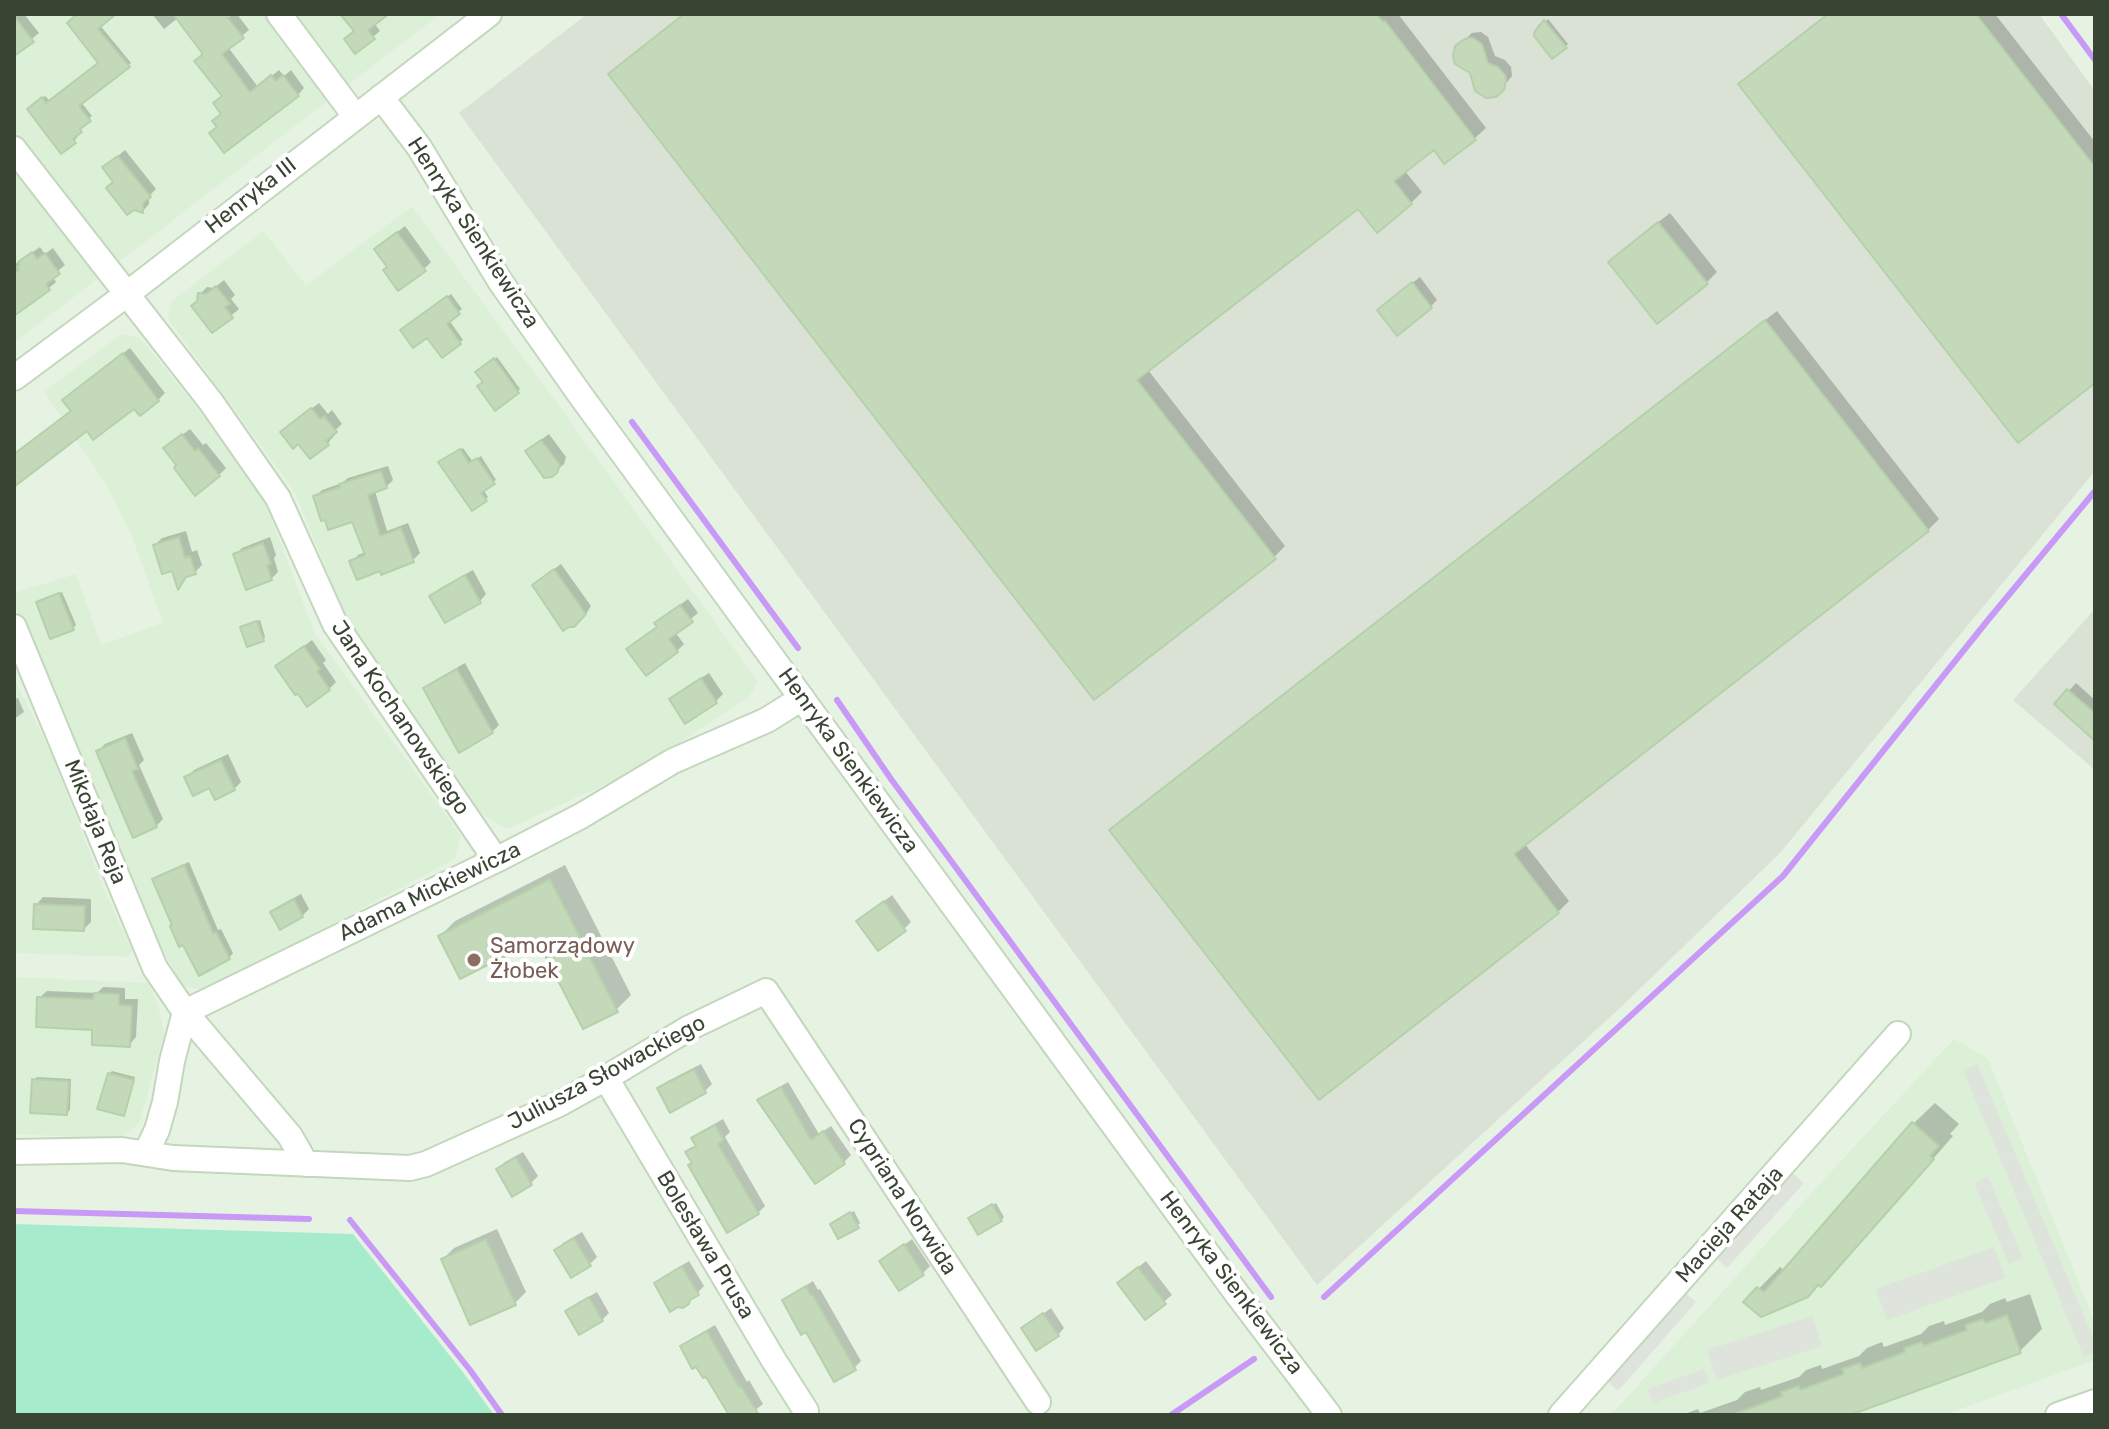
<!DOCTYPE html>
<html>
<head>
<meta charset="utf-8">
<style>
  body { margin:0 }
  #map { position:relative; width:2109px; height:1429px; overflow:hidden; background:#e6f3e3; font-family:Rubik,sans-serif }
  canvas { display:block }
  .frame { position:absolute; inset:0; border:16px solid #384533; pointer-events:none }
</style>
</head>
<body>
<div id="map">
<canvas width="2109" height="1429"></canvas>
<div class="frame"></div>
</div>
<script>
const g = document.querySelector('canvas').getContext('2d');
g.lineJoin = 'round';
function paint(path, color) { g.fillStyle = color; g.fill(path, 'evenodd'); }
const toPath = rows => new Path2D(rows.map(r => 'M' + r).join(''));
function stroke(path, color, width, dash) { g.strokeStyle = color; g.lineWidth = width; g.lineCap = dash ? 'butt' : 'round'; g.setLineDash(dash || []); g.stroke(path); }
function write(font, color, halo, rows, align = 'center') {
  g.font = font + ' Rubik,sans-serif'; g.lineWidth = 8; g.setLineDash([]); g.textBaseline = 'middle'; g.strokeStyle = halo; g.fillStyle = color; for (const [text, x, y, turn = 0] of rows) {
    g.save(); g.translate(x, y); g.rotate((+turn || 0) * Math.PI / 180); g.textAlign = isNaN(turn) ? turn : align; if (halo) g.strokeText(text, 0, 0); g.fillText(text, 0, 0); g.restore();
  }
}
const residential = toPath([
  [14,14,440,14,14,343],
  [412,207,557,403,758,682,749,697,637,770,507,829,478,812,344,614,295,492,168,319,171,302,263,231,306,285],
  [122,334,140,338,198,409,264,498,314,632,461,836,455,859,206,991,183,986,161,948,39,667,14,603,14,593,76,574,101,645,163,623,133,539,104,481,44,391],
  [14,678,52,755,105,892,132,950,128,957,14,953],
  [14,977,148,983,158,1004,164,1034,139,1124,118,1139,14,1134],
  [1954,1039,1988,1059,2095,1323,2095,1360,1944,1415,1611,1415,1828,1175]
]);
const industrial = toPath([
  [587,14,2039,14,2095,91,2095,471,1780,853,1621,1007,1317,1285,459,113],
  [2095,609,2095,770,2013,700]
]);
const green = toPath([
  [14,1224,353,1234,462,1371,494,1415,14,1415]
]);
const parking = toPath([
  [1977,1064,2095,1342,2095,1353,2084,1357,1963,1070],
  [1790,1171,1804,1183,1727,1268,1714,1256],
  [1988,1177,2023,1258,2009,1264,1974,1183],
  [1994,1247,2005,1278,1887,1320,1876,1289],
  [1682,1290,1696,1302,1618,1391,1604,1378],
  [1812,1316,1822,1346,1717,1380,1707,1350],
  [1704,1369,1709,1383,1653,1403,1648,1389]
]);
const shadow = toPath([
  [14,14,24,14,39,33,14,54],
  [152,14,225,14,228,18,232,14,237,14,249,30,228,47,258,87,279,70,284,76,291,70,304,88,298,95,219,126,223,113,223,95,204,55,178,18,164,29],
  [343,14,386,14,374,23,380,31,356,51,356,31],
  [679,14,1398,14,1486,128,1475,138,1434,147,1404,170,1422,192,1411,203,1358,206,1148,370,1285,546,1274,557,610,74,621,63,681,16],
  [1827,14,1995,14,2095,142,2095,381,1741,84,1752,73],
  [94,18,131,63,81,102,92,116,81,125,83,127,75,135,77,138,62,151,32,106,45,96,50,101,100,63],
  [1548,19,1568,44,1553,57,1537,31],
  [1481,32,1488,37,1495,56,1505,60,1511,67,1512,76,1499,92,1460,44,1472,33],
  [125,150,156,189,149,196,149,204,143,211,115,181,112,161],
  [1670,213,1717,272,1706,283,1622,251],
  [405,226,431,262,424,269,389,266,384,242],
  [40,247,45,254,53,248,65,265,52,276,56,282,49,288,19,310,14,305,14,265],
  [1420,277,1437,300,1430,307,1386,304],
  [224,280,235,295,231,299,239,309,213,331,199,300,200,294,207,287,214,288],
  [451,294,462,309,449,320,463,340,442,355,427,335,406,327],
  [1777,311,1939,519,1928,530,1524,843,1569,901,1558,912,1320,1098,1123,819],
  [130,348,165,393,158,400,134,406,87,428,14,484,14,455,73,410,72,393],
  [497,357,520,389,518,391,485,382,480,370],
  [319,403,328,414,332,410,342,424,332,433,334,436,328,443,289,426],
  [190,429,203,445,206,443,226,468,219,475,179,465,173,442],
  [549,434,566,457,564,464,556,471,534,445],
  [463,448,473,462,481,456,496,480,483,489,488,497,485,500,444,460],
  [388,466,393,480,386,487,375,491,387,531,408,523,420,553,413,560,382,572,381,569,352,562,358,555,366,552,353,520,315,497,322,490,342,483,348,478],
  [186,531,192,552,197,550,202,565,195,572,189,574,179,586,173,568,155,545,162,538],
  [270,537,276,555,274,558,278,572,271,579,235,555,242,548],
  [561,564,591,606,586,614,541,579],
  [473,570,486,594,480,601,432,596,439,589],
  [62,592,76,625,73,628,38,603],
  [688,599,698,613,675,632,684,644,677,651,659,626,664,617],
  [260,620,265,637,263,640,242,628],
  [312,640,326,660,323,663,336,682,329,689,277,666],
  [465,663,499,725,492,732,425,689,432,682],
  [709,673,723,694,716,701,672,699,679,692],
  [2076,683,2095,700,2095,739,2057,704],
  [18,698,24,712,14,719,14,699],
  [132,733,144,760,139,765,163,819,156,826,98,751,105,744],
  [228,754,241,782,234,789,210,786,187,777,194,770],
  [189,862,218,930,221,929,233,953,229,958,154,880,159,875],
  [565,865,631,995,616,1010,538,937,440,936,455,921],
  [301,894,309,909,302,916,272,912,279,906],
  [892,895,911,922,904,929,859,921],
  [43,897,91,899,91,922,84,929,36,905],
  [103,987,125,988,125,999,138,999,136,1037,129,1045,39,998,47,991,97,993],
  [701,1064,712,1084,705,1091,659,1089,666,1082],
  [112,1071,135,1077,126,1111,123,1114,109,1074],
  [37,1077,71,1079,70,1110,67,1113,34,1080],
  [788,1082,819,1134,831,1126,851,1155,844,1162,815,1181,760,1101,767,1094],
  [1935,1103,1959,1124,1950,1134,1953,1136,1842,1263,1821,1285,1819,1283,1746,1302,1780,1267,1785,1271,1913,1124],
  [723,1119,730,1132,725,1137,765,1206,758,1213,728,1230,688,1153,697,1144,693,1139,700,1132],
  [523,1152,538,1176,531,1183,513,1194,498,1169,505,1162],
  [996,1203,1004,1217,1001,1220,973,1216],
  [854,1211,860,1223,857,1226,835,1221],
  [497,1229,526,1292,515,1303,443,1259,454,1248],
  [582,1232,597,1257,590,1264,572,1275,557,1250,563,1243],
  [912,1239,930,1266,923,1273,882,1261],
  [689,1261,704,1286,688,1303,656,1284,663,1277],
  [1146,1261,1172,1295,1145,1317,1127,1276],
  [813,1281,818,1290,820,1289,861,1361,854,1368,807,1329,785,1301,792,1294],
  [597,1292,609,1313,602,1320,568,1312,575,1305],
  [2030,1294,2042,1329,2020,1351,1844,1415,1682,1415,1698,1409,1700,1413,1737,1400,1745,1392,1760,1387,1761,1390,1799,1377,1806,1370,1821,1365,1822,1369,1859,1356,1867,1348,1882,1342,1884,1347,1921,1334,1929,1326,1944,1321,1945,1325,1982,1312,1990,1304,2005,1298,2007,1302],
  [1051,1308,1064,1328,1058,1335,1023,1329],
  [715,1325,747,1382,749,1380,763,1404,749,1415,731,1415,706,1374,682,1347,689,1340]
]);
const stream = toPath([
  [2061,14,2095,60],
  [632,422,798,648],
  [837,700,891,779,1271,1297],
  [14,1211,309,1219],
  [350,1220,470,1370,502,1415],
  [1324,1297,1783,876,1988,620,2095,491],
  [1171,1415,1254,1359]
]);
const building = toPath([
  [77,14,116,14,98,29,130,67,79,106,91,121,80,129,82,132,73,139,76,143,61,154,27,109,42,97,46,103,98,63,67,23,77,14],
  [173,14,225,14,244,38,222,54,250,92,271,75,276,81,283,75,299,96,224,153,209,133,217,127,212,121,221,114,213,103,222,96,194,61,201,56,202,53,173,14],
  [340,14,389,14,368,30,375,39,355,54,344,39,354,31,340,14],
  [684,14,1376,14,1383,22,1385,21,1476,140,1444,164,1434,150,1394,181,1412,204,1377,233,1358,209,1137,380,1276,559,1094,700,608,74,684,14],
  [1828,14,1976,14,2095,167,2095,383,2018,443,1738,84,1828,14],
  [14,16,34,42,14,56,14,16],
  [1544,20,1567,48,1552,59,1534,36,1535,31,1544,20],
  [1468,38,1473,38,1482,44,1488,63,1498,67,1505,75,1506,80,1504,90,1496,97,1486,98,1475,91,1470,73,1455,64,1453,56,1455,46,1463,40,1468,38],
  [118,156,151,197,143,203,143,213,134,210,127,215,106,188,113,182,102,167,118,156],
  [1658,222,1708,284,1657,324,1608,262,1658,222],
  [397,232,426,271,398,291,383,270,387,267,374,249,397,232],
  [32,252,37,259,45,253,60,274,46,284,50,290,14,316,14,273,19,270,17,267,20,265,18,262,32,252],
  [1412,282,1432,308,1397,336,1377,310,1412,282],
  [216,286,230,304,225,307,233,318,212,333,191,306,197,301,198,293,206,294,216,286],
  [447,296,460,314,447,324,461,344,442,358,427,338,413,348,400,330,447,296],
  [1765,320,1929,531,1514,854,1559,913,1319,1100,1109,830,1765,320],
  [123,353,159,401,140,416,134,409,93,440,87,431,14,487,14,454,71,411,62,400,123,353],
  [494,358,519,393,495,411,477,386,483,382,475,372,494,358],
  [311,408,320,419,324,416,337,432,326,441,329,445,310,459,298,444,293,449,280,432,311,408],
  [182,434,195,451,198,448,220,476,195,496,174,468,176,465,163,448,182,434],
  [541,440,560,465,557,473,552,477,544,478,525,451,541,440],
  [460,449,469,463,477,458,495,484,481,493,487,501,472,511,438,462,460,449],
  [381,471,387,488,368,495,380,536,401,528,414,562,381,575,380,571,357,580,349,561,365,555,352,522,328,530,325,520,321,521,313,496,340,487,339,484,381,471],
  [179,537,185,558,190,556,196,574,186,577,178,590,172,571,162,574,153,545,179,537],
  [263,543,271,564,267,565,272,580,246,590,233,554,263,543],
  [554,569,586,614,574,627,569,627,563,631,532,585,554,569],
  [465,575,481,603,445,623,429,596,465,575],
  [59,593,74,630,50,639,36,602,59,593],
  [680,605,693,622,669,639,678,652,646,676,626,649,657,627,654,623,680,605],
  [257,621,264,641,247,647,240,627,257,621],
  [304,646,320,669,317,671,330,690,307,707,298,694,295,695,275,666,304,646],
  [457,669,493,733,459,753,423,688,457,669],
  [701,678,717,703,685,724,669,699,701,678],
  [2067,689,2095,713,2095,741,2054,704,2067,689],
  [125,738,138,769,132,771,157,827,133,838,96,751,125,738],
  [221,760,235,790,215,800,209,788,193,796,184,777,221,760],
  [184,865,213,933,216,932,230,959,199,976,183,945,179,947,170,926,172,925,152,879,184,865],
  [550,879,618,1012,583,1029,537,940,460,979,438,936,550,879],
  [294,899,303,917,280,930,270,912,294,899],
  [884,901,906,931,878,951,856,921,884,901],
  [34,904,85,906,84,931,33,929,34,904],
  [94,993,119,994,119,1005,132,1006,130,1047,92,1045,92,1030,36,1027,37,997,93,999,94,993],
  [694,1069,706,1093,670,1113,657,1088,694,1069],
  [108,1073,134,1080,124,1116,97,1109,108,1073],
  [32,1079,69,1081,67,1115,30,1113,32,1079],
  [781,1087,811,1140,823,1131,845,1164,815,1184,757,1100,781,1087],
  [1912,1122,1939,1146,1930,1156,1934,1159,1821,1287,1818,1285,1808,1297,1761,1317,1743,1302,1757,1287,1764,1292,1912,1122],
  [715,1125,724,1140,718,1144,759,1214,727,1233,688,1165,692,1163,685,1152,696,1146,691,1138,715,1125],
  [516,1157,532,1185,512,1197,496,1169,516,1157],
  [992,1204,1002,1221,978,1235,968,1218,992,1204],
  [850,1212,859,1228,838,1239,830,1224,850,1212],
  [574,1238,591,1266,571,1278,554,1250,574,1238],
  [486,1239,516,1305,470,1325,441,1259,486,1239],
  [904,1244,924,1275,899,1291,879,1261,904,1244],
  [682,1266,699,1295,690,1300,689,1304,683,1308,678,1307,670,1312,654,1283,682,1266],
  [1138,1267,1166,1304,1145,1320,1117,1283,1138,1267],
  [806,1286,811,1295,812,1294,856,1370,834,1382,806,1332,801,1335,782,1300,806,1286],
  [589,1297,603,1321,579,1335,565,1311,589,1297],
  [1043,1313,1059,1336,1036,1351,1021,1328,1043,1313],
  [2007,1315,2021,1353,1850,1415,1737,1415,1737,1413,1783,1396,1781,1392,1799,1386,1800,1390,1844,1374,1842,1369,1860,1363,1862,1368,1905,1352,1904,1348,1922,1342,1923,1346,1967,1330,1965,1325,1983,1319,1985,1323,2007,1315],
  [707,1331,739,1387,741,1386,759,1415,729,1415,706,1377,703,1378,696,1367,692,1369,680,1346,707,1331]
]);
const minor = toPath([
  [279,14,355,116],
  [381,97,419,147,500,281,581,396,1237,1294,1329,1415],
  [14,149,211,402,278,498,335,624,496,860],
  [14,378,127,294,489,14],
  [14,627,155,968,185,1012,290,1136,306,1164],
  [606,1078,773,1359,806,1411],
  [14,1152,122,1150,173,1158,410,1168,426,1164,559,1104,606,1078,689,1028,766,991,1038,1402],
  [146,1153,157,1130,165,1102,172,1061,185,1012,496,860,581,816,673,761,767,720,802,698],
  [1561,1415,1898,1034],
  [2058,1415,2095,1402]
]);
const markers = [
  [474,960,8,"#8d6e63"]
];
const streetNames = [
  ["Henryka III",251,196,-38],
  ["Henryka Sienkiewicza",473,233,57],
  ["Jana Kochanowskiego",400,718,56],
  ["Henryka Sienkiewicza",848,761,54],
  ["Mikołaja Reja",95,822,68],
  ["Adama Mickiewicza",430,892,-26],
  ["Juliusza Słowackiego",607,1073,-28],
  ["Cypriana Norwida",902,1197,57],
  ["Macieja Rataja",1730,1225,-48],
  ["Bolesława Prusa",705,1245,59],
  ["Henryka Sienkiewicza",1231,1283,53]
];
const educationNames = [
  ["Samorządowy",490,947],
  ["Żłobek",490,972]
];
paint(residential, '#dcefd7');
paint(industrial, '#d9e2d5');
paint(green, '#a7ebcd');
paint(parking, '#dee3dc');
paint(shadow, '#0003');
stroke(stream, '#c899f6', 6);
paint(building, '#c3d9ba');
stroke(building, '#b5d1aa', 2);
stroke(minor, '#c2d7bc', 28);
stroke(minor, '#fff', 24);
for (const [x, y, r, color] of markers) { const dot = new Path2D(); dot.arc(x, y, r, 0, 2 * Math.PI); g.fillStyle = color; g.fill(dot); stroke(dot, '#fff', 3); }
write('22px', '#384533', '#fff', streetNames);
write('22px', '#785e54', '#fff', educationNames, 'left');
</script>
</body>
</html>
